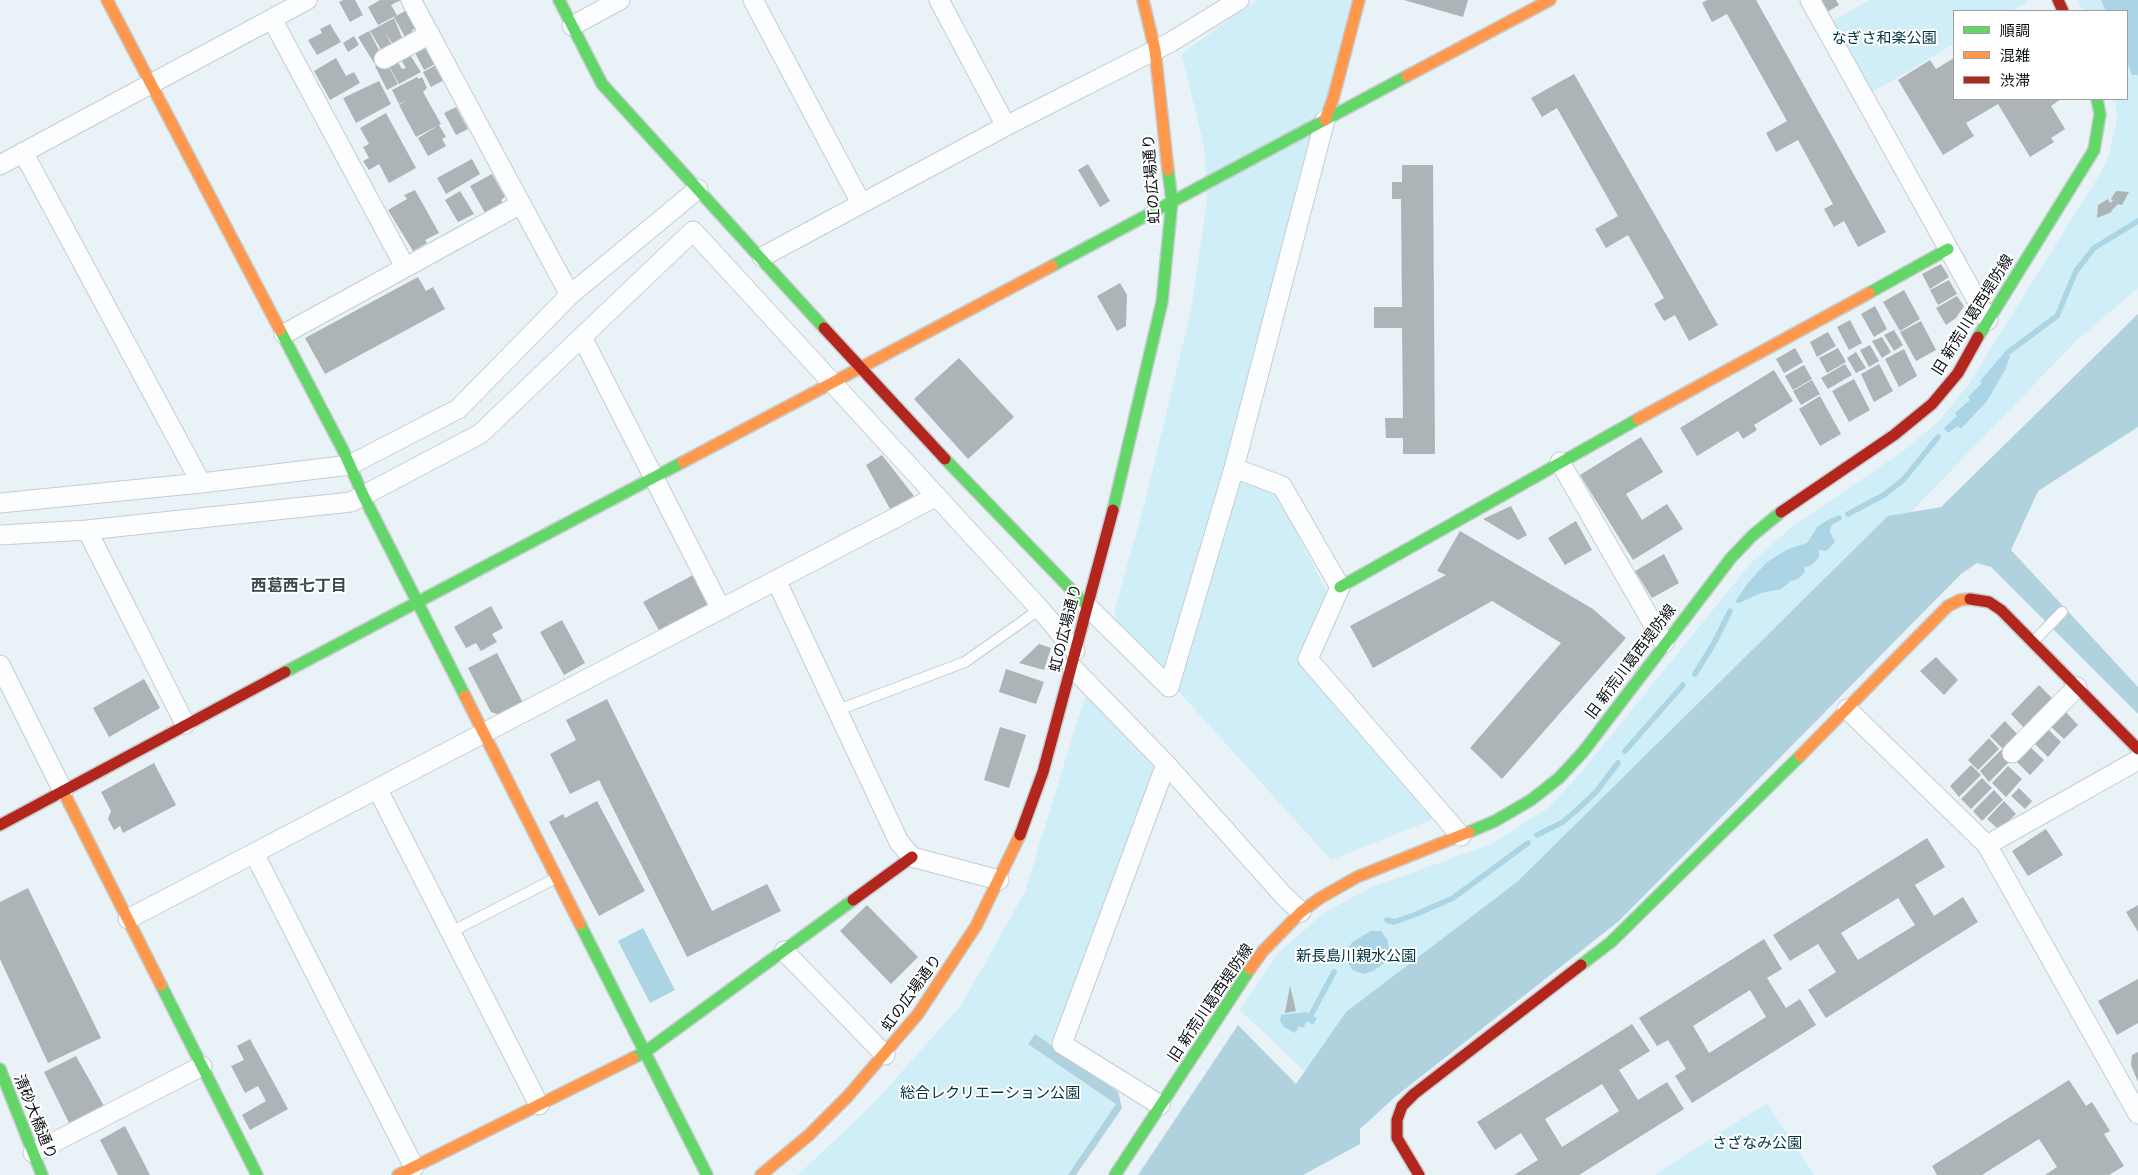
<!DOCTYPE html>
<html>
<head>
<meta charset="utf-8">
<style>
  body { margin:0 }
  #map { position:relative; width:2138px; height:1175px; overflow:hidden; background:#e9f2f6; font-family:Figtree,"Noto Sans JP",sans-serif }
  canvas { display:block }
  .legend { position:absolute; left:1953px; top:10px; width:175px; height:90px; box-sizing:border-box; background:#fff; border:1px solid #9c9fa0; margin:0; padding:6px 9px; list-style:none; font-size:15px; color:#080e11 }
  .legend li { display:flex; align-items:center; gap:10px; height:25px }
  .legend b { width:25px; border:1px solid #9c9fa0 }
</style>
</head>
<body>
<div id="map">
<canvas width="2138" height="1175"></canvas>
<ul class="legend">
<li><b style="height:6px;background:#63d668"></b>順調</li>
<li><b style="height:6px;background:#ff974d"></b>混雑</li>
<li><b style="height:6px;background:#b3261e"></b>渋滞</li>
</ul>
</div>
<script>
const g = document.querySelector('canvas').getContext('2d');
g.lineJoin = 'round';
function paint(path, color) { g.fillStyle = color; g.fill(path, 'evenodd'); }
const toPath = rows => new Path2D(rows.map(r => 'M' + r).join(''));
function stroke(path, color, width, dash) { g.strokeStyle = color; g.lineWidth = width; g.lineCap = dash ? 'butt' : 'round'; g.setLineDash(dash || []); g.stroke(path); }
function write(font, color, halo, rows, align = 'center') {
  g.font = font + ' Figtree,"Noto Sans JP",sans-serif'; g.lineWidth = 4; g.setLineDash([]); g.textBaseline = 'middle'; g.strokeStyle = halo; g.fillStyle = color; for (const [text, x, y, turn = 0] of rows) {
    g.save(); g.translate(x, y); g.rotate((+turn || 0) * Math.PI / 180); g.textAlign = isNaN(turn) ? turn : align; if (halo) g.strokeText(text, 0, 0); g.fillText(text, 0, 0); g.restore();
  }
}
const green = toPath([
  [1256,0,1352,0,1230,475,1275,491,1329,596,1300,663,1432,813,1431,820,1331,860,1117,623,1115,609,1144,506,1191,310,1207,202,1204,146,1182,56,1185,51],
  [1869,0,2026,0,2027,2,2012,11,1954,11,1954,44,1869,94,1831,22],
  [2078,0,2138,0,2138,288,2077,340,1829,597,1531,899,1352,1024,1305,1072,1240,1010,1278,953,1324,913,1372,887,1492,844,1548,808,1579,775,1750,564,1793,526,1902,452,1940,420,1968,385,2100,174,2109,155,2117,119,2115,99,2127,99,2127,11,2083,11],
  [1088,693,1166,764,1054,1046,1118,1092,1122,1108,1076,1175,798,1175,874,1103,962,1004,1025,892,1081,709],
  [1767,1103,1814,1175,1654,1175]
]);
const forest = toPath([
  [2138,314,2138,427,2038,491,2011,550,2138,687,2138,714,1991,567,1977,563,1961,574,1619,921,1395,1097,1360,1129,1360,1144,1303,1175,1138,1175,1238,1025,1296,1084,1346,1012,1517,882,1888,516,1941,507],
  [1035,1034,1118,1092,1122,1108,1076,1175,1068,1175,1116,1104,1028,1044]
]);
const water = toPath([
  [2101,0,2138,0,2138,75,2132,75,2127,61,2127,11,2106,11],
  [2005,352,2010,356,2005,370,1987,401,1961,429,1958,426,1948,433,1944,428,1957,416,1955,413,1970,400,1968,397,1982,383,1980,381],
  [1831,518,1834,523,1831,526,1830,532,1835,542,1826,551,1819,550,1819,558,1810,566,1804,567,1805,572,1798,579,1791,581,1781,589,1761,593,1739,603,1735,602,1748,583,1767,562,1788,549,1807,543,1818,526],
  [643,928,675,990,650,1003,618,941],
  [1371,931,1381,931,1388,941,1389,952,1384,963,1373,971,1363,974,1353,970,1347,962,1347,952,1352,942],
  [1306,1012,1317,1018,1313,1025,1307,1021,1303,1028,1299,1026,1295,1033,1284,1027,1280,1021,1281,1015]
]);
const stream = toPath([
  [2007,353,2057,316,2076,271,2094,248,2138,221],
  [1848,514,1884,495,1904,479,1938,437],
  [1833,521,1839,518],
  [1695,674,1714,643,1730,611],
  [1625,751,1683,685],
  [1537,835,1563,822,1578,809,1596,792,1618,763],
  [1387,920,1394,922,1414,915,1453,898,1528,843],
  [1311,1015,1334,972]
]);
const building = toPath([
  [343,0,355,0,363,15,350,22,339,2],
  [380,0,401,0,391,5,397,15,378,25,368,7],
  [1404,0,1468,0,1463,17],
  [1707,0,1756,0,1886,232,1858,247,1844,221,1834,227,1824,209,1833,204,1798,140,1776,152,1766,133,1787,121,1727,14,1712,22,1702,3],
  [1820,0,1836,0,1839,5,1827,12],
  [407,10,417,28,412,30,413,33,405,37,394,17],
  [394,18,403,40,394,45,386,35,392,45,382,51,370,31],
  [330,24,341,42,317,55,308,40,322,33,320,29],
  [369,31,381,54,380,59,374,63,358,37],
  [354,36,359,45,348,52,343,43],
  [421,45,427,48,435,64,424,70,413,49],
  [408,52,421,72,399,84,387,63,396,59,402,69,406,68,399,57],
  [336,58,346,76,354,72,360,83,330,100,314,71],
  [1954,58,1954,99,2061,99,2051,106,2065,129,2051,138,2054,142,2030,157,1998,104,1966,123,1974,136,1943,155,1898,80,1930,60,1936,69],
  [380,64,387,64,398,84,387,90,375,66],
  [436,65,444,80,431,87,423,72],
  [1574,74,1718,325,1689,341,1675,315,1664,321,1654,304,1664,298,1628,235,1606,248,1595,229,1618,216,1557,108,1542,117,1531,98],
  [417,77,419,79,422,77,427,88,423,92,441,124,416,137,399,105,406,101,399,104,392,90],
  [379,81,391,104,356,123,343,98],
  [456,107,468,129,456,135,444,113],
  [386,113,416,168,389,183,379,164,369,170,363,161,369,158,363,147,369,144,360,128],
  [439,125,446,137,442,139,446,146,428,156,418,138],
  [472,159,480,174,446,194,437,178],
  [1088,164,1110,201,1100,207,1078,170],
  [1402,165,1433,165,1435,454,1403,454,1403,438,1386,438,1385,418,1403,418,1402,328,1374,328,1374,307,1402,307,1401,199,1392,199,1392,182,1402,182],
  [492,174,505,197,501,200,503,203,485,213,470,186],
  [415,190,439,233,425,240,427,243,413,251,388,210,407,199,404,195],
  [460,191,474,214,458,222,445,200],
  [2116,191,2129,192,2122,205,2118,204,2111,211,2112,212,2097,218,2098,205,2108,199,2110,203,2113,201,2111,199],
  [1941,264,1949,277,1930,289,1922,274],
  [418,277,426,291,433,287,445,309,325,374,305,338],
  [1949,280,1957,294,1938,305,1930,290],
  [1120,283,1127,295,1126,326,1117,331,1097,296],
  [1904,290,1920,319,1900,331,1883,302],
  [1957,296,1964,306,1956,318,1946,325,1936,308],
  [1875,306,1887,329,1874,337,1861,314],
  [1850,320,1862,343,1849,350,1837,327],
  [1921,321,1936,350,1916,361,1900,332],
  [1894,330,1903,345,1894,351,1884,335],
  [1828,332,1836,346,1817,357,1810,342],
  [1882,337,1891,352,1882,358,1872,341],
  [1870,345,1879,361,1869,367,1860,350],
  [1795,348,1803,362,1784,373,1776,359],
  [1838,348,1846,362,1827,373,1819,358],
  [1904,349,1917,376,1899,387,1885,359],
  [1856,352,1866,368,1856,373,1847,358],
  [959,358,1014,417,968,459,914,399],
  [1845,364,1852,375,1828,389,1821,378],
  [1879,364,1893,391,1874,402,1861,374],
  [1804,365,1812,379,1793,390,1785,376],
  [1774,370,1793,401,1754,425,1757,430,1743,439,1738,431,1697,456,1680,428],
  [1854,379,1870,410,1849,422,1832,391],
  [1812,380,1820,394,1801,405,1793,391],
  [1820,396,1841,434,1820,446,1799,409],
  [1641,437,1663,472,1626,494,1642,520,1667,504,1683,529,1633,560,1580,475],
  [882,455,914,496,890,509,866,465],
  [1511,506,1527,535,1518,540,1483,519],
  [1576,521,1592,550,1565,565,1548,538],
  [1460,531,1593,609,1626,638,1502,779,1470,748,1561,643,1492,601,1373,668,1350,626,1446,575,1437,571],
  [1664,554,1679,583,1652,598,1635,571],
  [693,575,710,605,660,632,643,602],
  [491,606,503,628,492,634,497,642,481,651,476,643,466,648,454,627],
  [562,620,585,663,564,675,540,632],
  [1039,644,1051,648,1044,670,1019,663],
  [497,653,523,703,500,715,491,712,468,668],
  [1936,657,1958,680,1944,695,1920,671],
  [1006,669,1044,682,1036,704,999,692],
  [144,679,160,708,109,737,93,708],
  [2039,685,2054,700,2025,729,2011,714],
  [607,699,712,911,767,884,781,911,687,957,599,780,570,794,550,754,576,740,566,720],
  [2064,710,2078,725,2064,739,2049,725],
  [2005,721,2019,736,2005,751,1990,736],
  [1000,727,1026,735,1009,788,984,780],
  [2047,728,2061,742,2048,757,2033,742],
  [1989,738,1999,749,1978,770,1968,760],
  [2029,746,2044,760,2030,775,2015,760],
  [2001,750,2011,760,1989,782,1980,771],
  [154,763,176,805,123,833,120,826,114,830,108,819,111,811,101,792],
  [1971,765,1981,775,1959,797,1950,786],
  [2008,766,2022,779,2006,797,1992,783],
  [1982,778,1992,788,1971,809,1961,799],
  [2019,788,2032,801,2025,809,2011,796],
  [1994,790,2003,800,1982,821,1973,811],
  [597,801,645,891,599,916,549,822,563,814,565,818],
  [2004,801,2016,814,1999,830,1987,819],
  [2046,829,2063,855,2028,876,2012,851],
  [1927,838,1945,867,1915,885,1934,916,1963,897,1978,922,1826,1018,1808,990,1836,972,1818,944,1790,961,1773,935],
  [1898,898,1915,925,1858,960,1841,933],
  [28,888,101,1038,48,1063,0,959,0,902],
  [867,905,918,957,891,984,840,931],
  [2138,905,2138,932,2126,912],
  [1764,939,1782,969,1767,978,1786,1008,1800,999,1816,1025,1692,1103,1675,1076,1686,1069,1668,1040,1657,1046,1639,1018],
  [1750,990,1766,1017,1709,1053,1693,1026],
  [2138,979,2138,1023,2117,1035,2098,1001],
  [1290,986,1296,1011,1285,1013],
  [1632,1024,1650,1051,1619,1070,1638,1100,1667,1082,1684,1109,1579,1175,1514,1175,1538,1160,1521,1133,1495,1150,1477,1122],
  [1602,1084,1619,1111,1562,1147,1545,1119],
  [250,1039,288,1109,250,1130,242,1115,266,1101,258,1086,245,1093,231,1066,244,1060,237,1046],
  [2138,1052,2138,1082,2131,1065,2132,1055],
  [76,1056,104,1106,69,1123,44,1072],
  [2069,1080,2086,1106,2092,1102,2110,1131,2104,1134,2124,1166,2109,1175,2045,1175,2057,1167,2039,1139,1982,1175,1937,1175,1932,1166],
  [125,1126,150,1175,118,1175,100,1140]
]);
const lane = toPath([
  [2033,642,2062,612],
  [838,710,965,662,1040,609],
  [451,932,556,878]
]);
const street = toPath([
  [411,0,570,295],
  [753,0,861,203],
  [939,0,1006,126],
  [1810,0,1988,320],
  [272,19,405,267],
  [572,26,620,0],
  [384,59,430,34],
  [23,152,201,483],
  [0,165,307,0],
  [762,257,1006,126,1171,42,1239,0],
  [284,334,521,204],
  [582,337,721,609],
  [1560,462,1664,643],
  [1234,468,1282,486,1340,587,1308,659,1461,836],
  [0,503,201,483,350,465,458,409,570,295,698,189],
  [87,530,185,724],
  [0,535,87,530,351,502,480,434,693,231,1040,609,1075,651],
  [776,580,899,842,912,857,999,880],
  [1086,605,1169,687,1234,468,1325,120],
  [0,665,63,791],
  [1072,667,1166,764,1284,896,1301,912],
  [1847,709,1987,845,2138,1114],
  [2012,753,2077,687],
  [378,790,539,1105],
  [1987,845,2138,760],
  [255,855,414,1167],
  [128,919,937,496],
  [784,951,885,1055],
  [1160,1105,1062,1044,1166,764],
  [33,1153,202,1066]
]);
const fast = toPath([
  [559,0,602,84,824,328],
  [1052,266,1407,76],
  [1869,293,1948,249],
  [280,330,343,450,363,495,465,696],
  [1978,337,2094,150,2100,114,2097,99],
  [945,459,1086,605],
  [1113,510,1162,302,1172,201,1168,170],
  [1340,587,1638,419],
  [285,672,683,462],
  [1469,832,1495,821,1531,800,1559,778,1583,752,1731,558,1752,536,1781,512],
  [580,924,707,1175],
  [1581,965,1611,942,1800,756],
  [161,985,257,1175],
  [633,1058,645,1052,853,900],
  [0,1069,42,1175],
  [1115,1175,1250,969]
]);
const slow = toPath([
  [107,0,280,330],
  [1143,0,1155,50,1168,170],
  [1407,76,1550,0],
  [1325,120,1333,99,1359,0],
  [1638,419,1869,293],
  [683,462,1052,266],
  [465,696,580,924],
  [1800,756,1948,606,1960,600,1970,599],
  [63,791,161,985],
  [1250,969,1263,951,1301,912,1320,898,1357,877,1469,832],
  [398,1175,633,1058],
  [761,1175,809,1135,848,1096,918,1014,976,926,1020,835]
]);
const jam = toPath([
  [2058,0,2063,11],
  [824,328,945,459],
  [1781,512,1894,435,1932,404,1958,373,1978,337],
  [1970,599,1989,602,2001,610,2138,749],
  [0,825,285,672],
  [1020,835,1043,772,1113,510],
  [853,900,912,857],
  [1419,1175,1397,1138,1397,1120,1402,1106,1414,1094,1581,965]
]);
const parkNames = [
  ["なぎさ和楽公園",1884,39],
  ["新長島川親水公園",1356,957],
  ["総合レクリエーション公園",990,1094],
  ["さざなみ公園",1757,1144]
];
const streetNames = [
  ["虹の広場通り",1152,179,-94],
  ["旧 新荒川葛西堤防線",1973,315,-58],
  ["虹の広場通り",1066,628,-76],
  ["旧 新荒川葛西堤防線",1631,662,-53],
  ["虹の広場通り",912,993,-54],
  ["旧 新荒川葛西堤防線",1211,1003,-56],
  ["清砂大橋通り",35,1117,68]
];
const neighbourhoodNames = [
  ["西葛西七丁目",299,586]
];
paint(green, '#d0eef8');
paint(forest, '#afd2de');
paint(water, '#abd5e4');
stroke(stream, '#abd5e4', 5.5);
paint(building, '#acb4b7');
stroke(lane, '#c6cdd0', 12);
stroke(street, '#c6cdd0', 21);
stroke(fast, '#c6cdd0', 14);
stroke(slow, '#c6cdd0', 14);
stroke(jam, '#c6cdd0', 14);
stroke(lane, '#fcfdfe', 10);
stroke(street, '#fcfdfe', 19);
stroke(fast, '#63d668', 11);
stroke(slow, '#ff974d', 11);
stroke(jam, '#b3261e', 11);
write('15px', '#003442', '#fff', parkNames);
write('15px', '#080e11', '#fff', streetNames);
write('bold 16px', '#3b4a50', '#fff', neighbourhoodNames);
</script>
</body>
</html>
